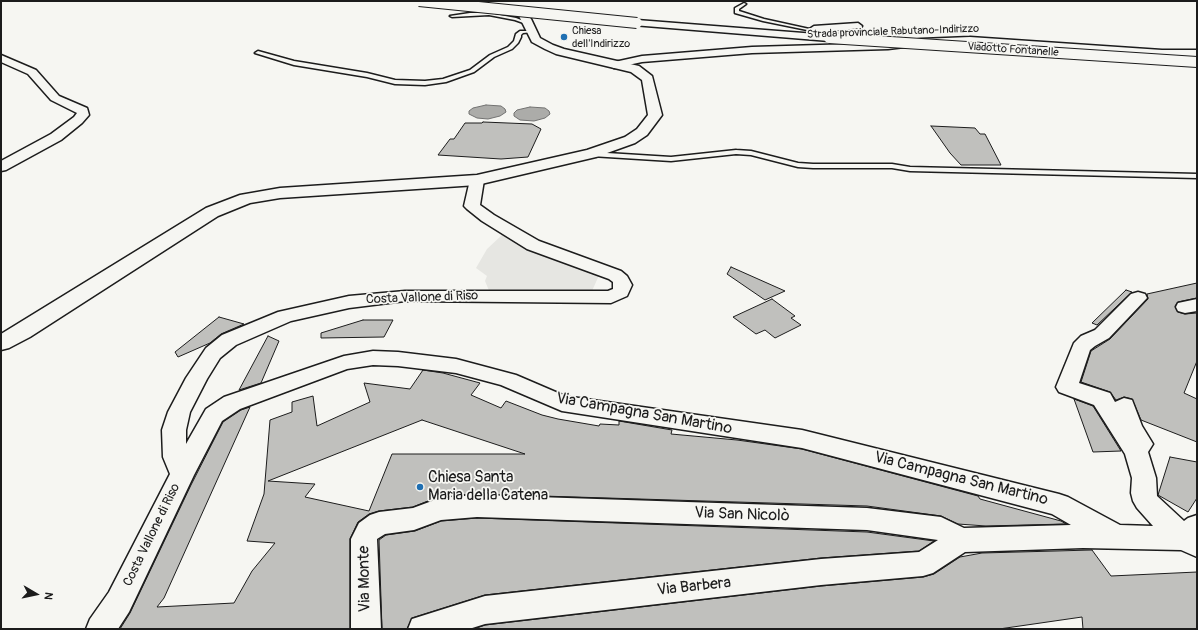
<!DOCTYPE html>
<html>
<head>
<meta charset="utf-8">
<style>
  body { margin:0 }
  #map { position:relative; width:1198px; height:630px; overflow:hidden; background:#f6f6f2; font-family:Pangolin,sans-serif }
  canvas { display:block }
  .frame { position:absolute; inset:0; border:2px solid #1c1c1c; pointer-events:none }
  .north { position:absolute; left:16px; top:574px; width:40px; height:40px; -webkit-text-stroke:3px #f6f6f2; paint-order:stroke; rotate:99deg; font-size:11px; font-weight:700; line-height:16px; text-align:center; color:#1c1c1c }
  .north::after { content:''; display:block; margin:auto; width:14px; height:18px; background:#1c1c1c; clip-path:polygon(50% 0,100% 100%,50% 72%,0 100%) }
</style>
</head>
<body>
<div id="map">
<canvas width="1198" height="630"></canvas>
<div class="frame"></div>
<div class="north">N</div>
</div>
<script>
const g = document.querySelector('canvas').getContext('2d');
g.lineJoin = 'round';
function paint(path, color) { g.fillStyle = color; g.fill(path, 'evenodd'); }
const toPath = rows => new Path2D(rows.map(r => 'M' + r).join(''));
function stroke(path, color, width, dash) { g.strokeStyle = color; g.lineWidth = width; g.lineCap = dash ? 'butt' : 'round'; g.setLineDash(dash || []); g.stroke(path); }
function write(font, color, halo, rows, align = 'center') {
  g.font = font + ' Pangolin,sans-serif'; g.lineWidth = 3.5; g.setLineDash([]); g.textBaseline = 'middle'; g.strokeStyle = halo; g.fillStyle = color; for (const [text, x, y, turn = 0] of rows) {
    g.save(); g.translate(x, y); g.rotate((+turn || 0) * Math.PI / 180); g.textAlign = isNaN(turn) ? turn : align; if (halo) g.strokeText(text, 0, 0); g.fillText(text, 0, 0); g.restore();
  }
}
const built = toPath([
  [503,234,600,273,592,291,490,293,485,281,487,276,476,268,487,249]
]);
const water = toPath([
  [486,105,501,106,505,109,506,112,500,116,488,119,477,118,469,114,469,111,473,108,486,105],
  [530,107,545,108,549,111,550,114,545,118,534,121,520,120,514,116,514,113,517,110,530,107]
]);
const building = toPath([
  [483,122,532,124,541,129,528,157,501,159,438,155,450,139,454,139,465,123,482,123,483,122],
  [931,126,975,128,980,134,985,134,1001,165,961,165,950,153,931,126],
  [731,267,785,291,765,300,727,274,731,267],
  [1197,283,1197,298,1178,302,1175,306,1178,312,1185,314,1197,313,1197,361,1184,393,1197,399,1197,442,1141,420,1132,399,1124,397,1116,400,1110,392,1081,382,1091,351,1110,339,1148,299,1147,294,1197,283],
  [1126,290,1132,292,1097,325,1092,323,1126,290],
  [772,299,795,316,791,318,801,325,775,338,765,330,756,334,733,317,772,299],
  [219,317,244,324,221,334,210,343,178,357,175,352,219,317],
  [363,320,393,320,384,337,321,338,321,333,363,320],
  [268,336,279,341,261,383,239,390,268,336],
  [423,370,443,373,480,383,471,395,501,408,506,401,542,415,558,419,599,426,600,424,619,425,619,421,672,430,671,434,737,440,802,449,978,496,980,499,1061,521,1066,524,986,526,958,524,941,516,867,506,477,494,440,496,413,507,379,511,369,514,358,522,350,539,350,629,120,629,130,613,191,485,223,422,241,410,250,407,164,598,157,607,234,603,252,571,275,543,247,541,264,494,270,420,292,412,292,402,313,396,317,426,370,402,364,383,410,389,423,370],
  [422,420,525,454,392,454,369,511,305,497,315,484,268,481,422,420],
  [1074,399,1093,406,1121,451,1093,452,1074,399],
  [1170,457,1197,462,1197,498,1188,512,1158,495,1170,457],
  [477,518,867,532,934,541,919,551,821,558,485,595,412,618,407,629,382,629,379,540,386,535,415,531,441,521,477,518],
  [1092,550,1111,576,1197,572,1197,629,1083,629,1082,617,999,629,474,629,485,625,821,586,923,577,934,574,960,557,982,553,1092,550]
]);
const service = toPath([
  [744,3,746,4,739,9,739,11,764,19,814,30,812,31,763,21,735,13,735,8,744,3],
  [470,13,489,13,516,18,531,24,529,25,515,20,489,15,452,17,450,16,470,13],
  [520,31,531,31,533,32,523,33,521,35,521,37,518,43,512,49,494,57,474,72,446,82,425,85,395,84,367,77,294,65,255,53,258,51,294,61,367,73,395,80,425,81,443,79,470,70,490,55,508,47,514,41,516,34,520,31],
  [736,150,751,151,798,163,813,164,892,164,910,167,1197,174,1197,178,910,171,892,168,813,168,798,167,751,155,736,154,671,161,591,156,587,154,591,152,671,157,736,150]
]);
const minor = toPath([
  [858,23,862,26,861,28,829,31,872,32,875,33,877,35,875,37,820,36,808,30,814,26,858,23],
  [970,37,1162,50,1197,50,1197,56,1162,56,970,43,921,45,888,49,752,53,642,62,614,68,609,65,610,63,642,56,752,47,888,43,921,39,970,37],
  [1,55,36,70,59,96,87,108,89,115,82,123,61,140,6,170,1,171,1,161,51,134,74,117,77,113,51,100,28,74,1,62,1,55],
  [477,176,482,177,484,180,480,205,494,215,539,241,621,271,627,276,632,285,627,296,611,303,405,301,349,308,291,321,236,345,220,358,207,379,190,412,186,430,186,444,206,409,224,397,344,356,373,351,398,352,456,359,516,375,565,396,802,430,1059,494,1068,497,1120,525,1153,526,1137,508,1133,501,1131,493,1132,478,1125,454,1094,405,1059,392,1056,387,1074,343,1081,336,1095,330,1131,294,1138,292,1145,294,1147,298,1109,338,1095,346,1090,350,1079,383,1110,393,1115,402,1124,398,1132,400,1142,426,1153,444,1148,452,1156,478,1157,496,1184,521,1188,518,1197,515,1197,557,1181,550,1083,548,965,552,933,573,923,576,821,585,485,624,469,629,408,629,412,619,485,596,821,559,919,552,938,540,867,530,477,517,441,520,414,530,385,534,377,539,381,629,351,629,351,539,359,523,370,515,379,512,413,508,440,498,477,495,867,508,941,517,964,528,1071,525,1052,514,802,448,562,411,501,385,456,373,398,366,373,365,347,369,240,409,222,421,194,475,129,612,118,629,86,629,90,619,109,592,170,474,163,457,162,430,168,412,186,378,206,348,222,335,278,312,349,296,405,291,608,291,613,289,613,282,609,279,527,249,482,221,467,209,464,206,470,180,472,177,477,176],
  [1197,299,1197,311,1185,313,1178,311,1176,307,1178,303,1197,299]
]);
const secondary = toPath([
  [495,5,525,12,531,19,540,38,553,45,564,49,639,66,652,76,662,115,647,135,635,143,596,157,477,185,280,198,250,203,218,216,30,337,9,348,1,350,1,334,206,208,240,195,280,188,477,175,587,150,625,137,637,129,648,115,642,80,631,72,556,54,545,49,532,42,519,16,492,10,490,8,492,6,495,5]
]);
const primary = toPath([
  [637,20,829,35,834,38,829,41,633,25,632,23,633,21,637,20]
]);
const primaryBridge = toPath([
  [419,1,637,23],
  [829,38,1197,62]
]);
const markers = [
  [564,37,4,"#1f6fb2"],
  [420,487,4,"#1f6fb2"]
];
const farPoinames = [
  ["Chiesa",572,31],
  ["dell'Indirizzo",572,44]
];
const farStreetnames = [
  ["Strada provinciale Rabutano-Indirizzo",893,32,-2],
  ["Viadotto Fontanelle",1013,50,4]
];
const streetNames = [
  ["Costa Vallone di Riso",422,298,-2],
  ["Costa Vallone di Riso",152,535,-64]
];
const nearStreetnames = [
  ["Via Campagna San Martino",644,414,10],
  ["Via Campagna San Martino",961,479,14],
  ["Via San Nicolò",742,515,2],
  ["Via Monte",365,579,-91],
  ["Via Barbera",694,587,-6]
];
const nearPoinames = [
  ["Chiesa Santa",428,478],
  ["Maria della Catena",428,496]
];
paint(built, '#e6e6e2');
paint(water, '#acaca9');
stroke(water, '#727271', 1);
paint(building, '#c0c0bd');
stroke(building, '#1c1c1c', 1);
stroke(service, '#1c1c1c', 3);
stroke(minor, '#1c1c1c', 3);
stroke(secondary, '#1c1c1c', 3);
stroke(primary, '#1c1c1c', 3);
paint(service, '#f6f6f2');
paint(minor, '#f6f6f2');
paint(secondary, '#f6f6f2');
paint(primary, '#f6f6f2');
stroke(primaryBridge, '#1c1c1c', 12, []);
stroke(primaryBridge, '#f6f6f2', 10);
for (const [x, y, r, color] of markers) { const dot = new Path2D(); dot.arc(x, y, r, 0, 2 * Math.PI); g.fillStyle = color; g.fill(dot); stroke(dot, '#f6f6f2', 1.5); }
write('11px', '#1c1c1c', '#f6f6f2', farPoinames, 'left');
write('11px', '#1c1c1c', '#f6f6f2', farStreetnames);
write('13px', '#1c1c1c', '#f6f6f2', streetNames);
write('16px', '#1c1c1c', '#f6f6f2', nearStreetnames);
write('16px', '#1c1c1c', '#f6f6f2', nearPoinames, 'left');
</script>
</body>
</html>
